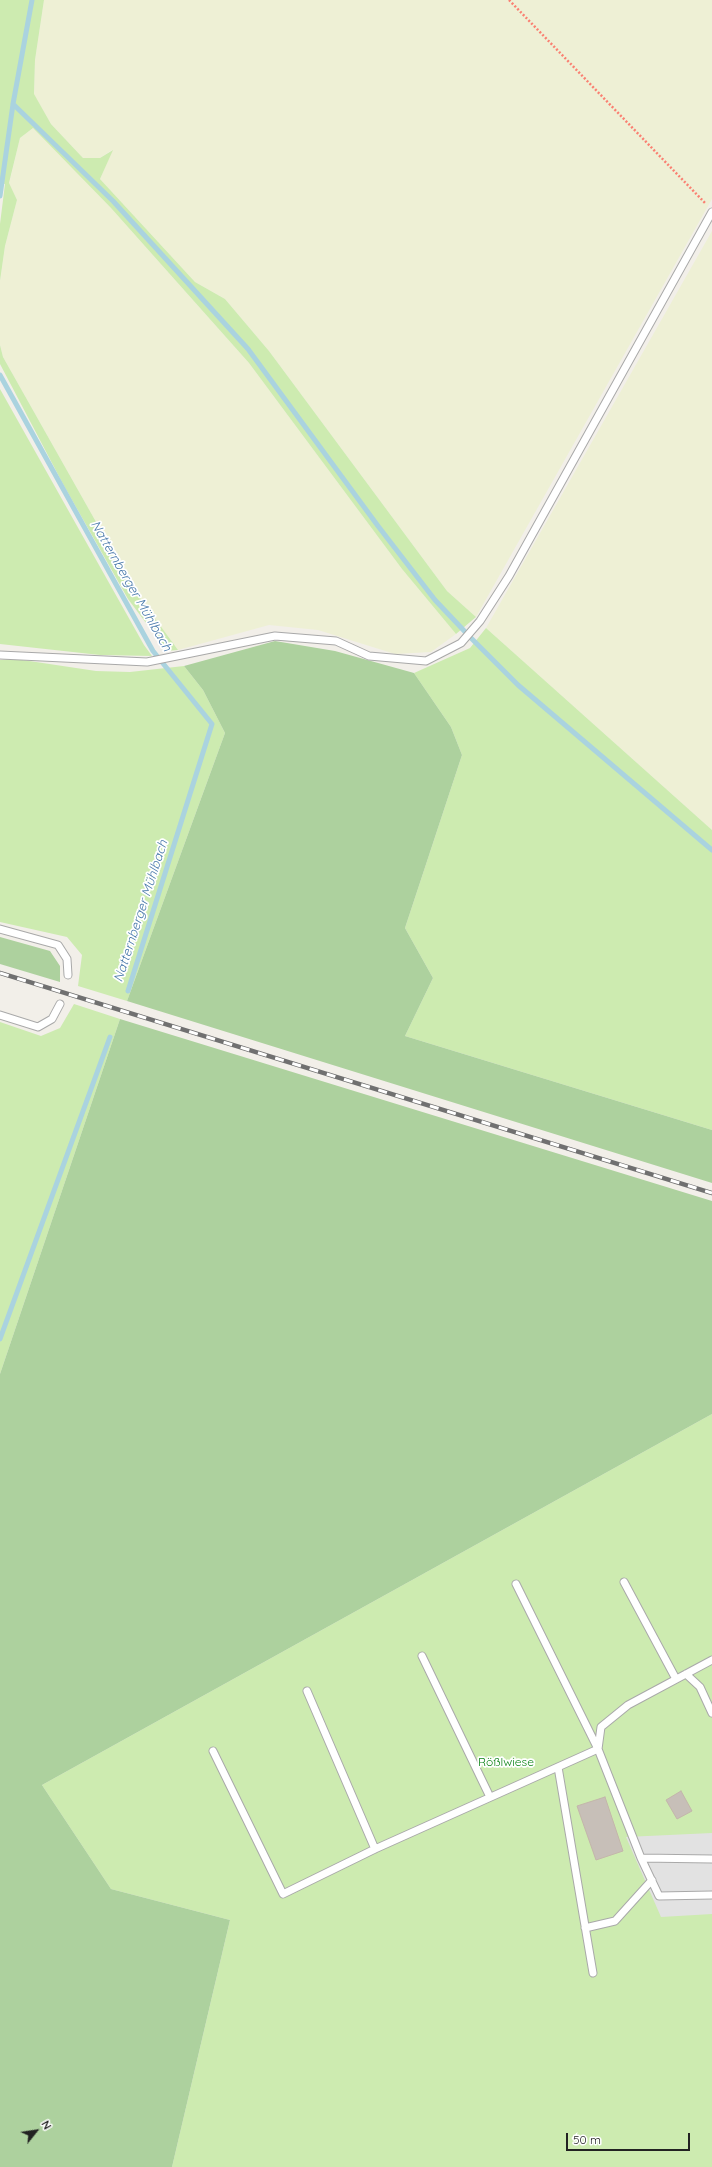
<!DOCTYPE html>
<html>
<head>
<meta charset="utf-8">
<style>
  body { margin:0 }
  #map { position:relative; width:712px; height:2167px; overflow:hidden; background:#f2efe9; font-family:Quicksand,sans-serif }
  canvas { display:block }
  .north { position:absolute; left:16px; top:2111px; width:40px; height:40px; -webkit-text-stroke:3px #fff; paint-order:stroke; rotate:60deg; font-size:11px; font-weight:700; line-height:16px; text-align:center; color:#222 }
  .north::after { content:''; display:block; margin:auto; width:14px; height:18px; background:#222; clip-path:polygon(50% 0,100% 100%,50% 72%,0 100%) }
  .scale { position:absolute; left:566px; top:2133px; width:124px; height:18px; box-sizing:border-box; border:2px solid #222; border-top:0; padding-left:5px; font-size:12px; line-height:14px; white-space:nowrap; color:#222; -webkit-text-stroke:3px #fff; paint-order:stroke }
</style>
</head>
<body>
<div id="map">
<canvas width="712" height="2167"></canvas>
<div class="north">N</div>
<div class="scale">50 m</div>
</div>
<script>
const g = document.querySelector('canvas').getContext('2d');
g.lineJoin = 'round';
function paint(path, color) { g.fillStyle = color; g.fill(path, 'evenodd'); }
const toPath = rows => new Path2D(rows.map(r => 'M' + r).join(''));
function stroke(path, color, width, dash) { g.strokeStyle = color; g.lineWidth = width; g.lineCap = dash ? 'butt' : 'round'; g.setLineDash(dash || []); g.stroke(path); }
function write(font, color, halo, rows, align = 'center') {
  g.font = font + ' Quicksand,sans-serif'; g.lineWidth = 3.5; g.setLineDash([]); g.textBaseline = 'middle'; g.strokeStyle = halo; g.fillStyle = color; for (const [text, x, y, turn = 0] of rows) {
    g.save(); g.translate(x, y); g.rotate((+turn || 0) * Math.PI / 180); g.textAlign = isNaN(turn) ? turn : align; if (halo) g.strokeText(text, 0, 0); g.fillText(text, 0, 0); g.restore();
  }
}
const farmland = toPath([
  [44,0,712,0,712,199,476,617,447,591,269,351,225,299,195,282,100,179,112,150,100,158,83,158,51,124,34,95,35,60],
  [33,128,111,208,249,363,402,569,456,634,431,652,395,654,318,630,269,625,178,650,135,591,3,357,0,345,0,281,5,246,17,200,9,184,20,138],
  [712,231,712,830,486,628]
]);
const grass = toPath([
  [0,0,44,0,35,60,34,94,51,124,83,158,100,158,113,150,100,179,195,282,225,299,269,351,447,591,476,617,456,634,402,569,249,363,111,208,33,128,20,138,9,183,17,200,5,246,0,281,0,224,5,184,0,183],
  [0,345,3,357,135,591,178,650,167,651,128,599,63,484,0,364],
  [0,389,144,645,152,656,100,655,0,644],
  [486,628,712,830,712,1130,405,1036,433,978,405,928,462,755,451,727,414,673,470,648],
  [16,659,96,671,130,672,184,666,203,690,225,733,127,1001,78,986,82,955,67,937,0,922,0,660],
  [74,1004,120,1019,0,1374,0,1022,41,1036,60,1028],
  [712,1414,712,2167,172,2167,230,1920,111,1889,42,1785]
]);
const forest = toPath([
  [275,641,335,651,414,673,451,727,462,755,405,928,433,978,405,1036,712,1130,712,1183,127,1001,225,733,203,690,184,666],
  [0,937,50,951,60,966,60,982,0,964],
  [120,1019,712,1201,712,1414,42,1785,111,1889,230,1920,172,2167,0,2167,0,1374]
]);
const parking = toPath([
  [712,1833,712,1914,661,1917,626,1837]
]);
const stream = toPath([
  [13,104,113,201,248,349,378,526,435,600,470,637,518,685,712,850],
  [0,196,13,104,32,0],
  [0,375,153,651,212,724,128,991],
  [0,1339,110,1037]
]);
const building = toPath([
  [681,1791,692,1811,677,1819,666,1800,681,1791],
  [605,1797,623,1851,596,1860,577,1806,605,1797]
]);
const path = toPath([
  [509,0,706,204]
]);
const service = toPath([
  [0,655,147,662,275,636,336,641,369,656,426,661,461,643,480,621,509,576,712,212],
  [0,929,58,945,67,959,68,975],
  [0,1015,38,1027,52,1019,60,1004],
  [624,1582,676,1679],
  [422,1656,490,1797],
  [686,1674,700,1687,712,1713],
  [307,1691,375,1849],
  [213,1751,283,1894,375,1849,598,1749,516,1584],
  [558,1767,593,1973],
  [641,1858,598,1749,601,1727,628,1705,712,1660],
  [712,1859,641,1858,659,1896,712,1895],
  [585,1928,615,1921,652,1880]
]);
const rail = toPath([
  [0,973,712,1193]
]);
const parkNames = [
  ["Rößlwiese",506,1762]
];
const waterNames = [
  ["Natternberger Mühlbach",131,586,60],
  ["Natternberger Mühlbach",141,911,-72]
];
paint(farmland, '#eef0d5');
paint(grass, '#cdebb0');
paint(forest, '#add19e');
paint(parking, '#e2e2e2');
stroke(stream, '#aad3df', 5);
paint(building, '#c7bfb8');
stroke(building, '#c4b6ab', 1);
stroke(service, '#a9a9a9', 9);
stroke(path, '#fa8072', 2.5, [2, 2]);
stroke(service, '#fff', 7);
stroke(rail, '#707070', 4.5);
stroke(rail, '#fff', 3, [9]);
write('12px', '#0c8416', '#fff', parkNames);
write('italic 13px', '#4a7aab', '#fff', waterNames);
</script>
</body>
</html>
